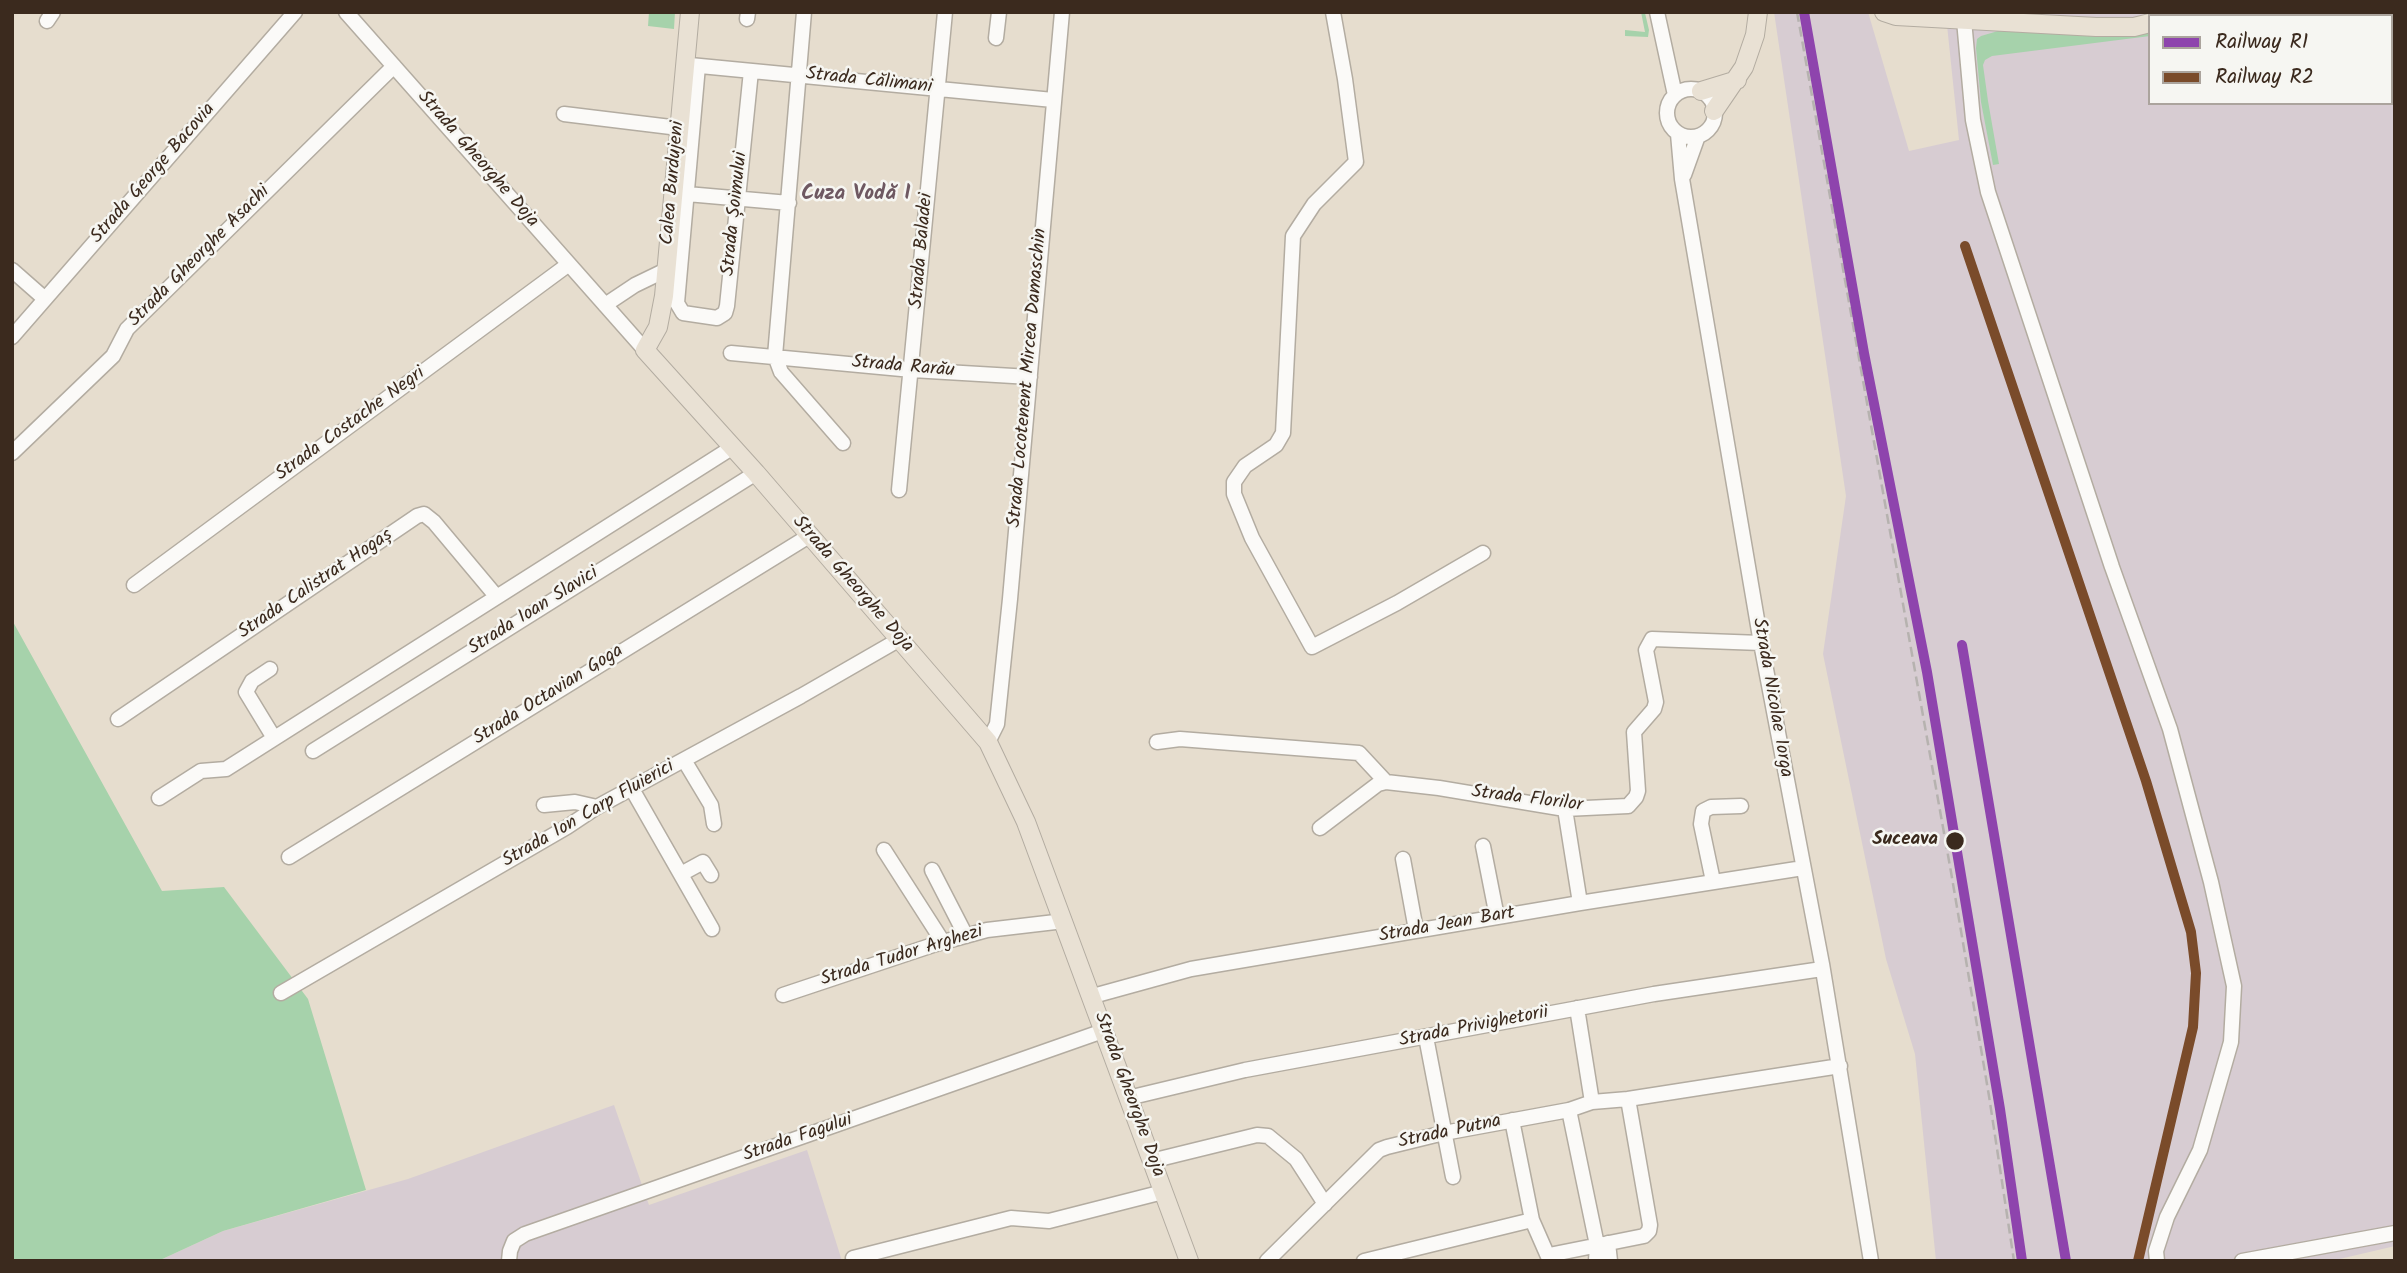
<!DOCTYPE html>
<html>
<head>
<meta charset="utf-8">
<style>
  body { margin:0 }
  #map { position:relative; width:2407px; height:1273px; overflow:hidden; background:#e6ddce; font-family:Kalam,sans-serif }
  canvas { display:block }
  .frame { position:absolute; inset:0; border:14px solid #3b2a1e; pointer-events:none }
  .legend { position:absolute; left:2148px; top:14px; width:245px; height:91px; box-sizing:border-box; background:#f6f6f2; border:2px solid #aba49d; margin:0; padding:9px 12px; list-style:none; font-size:21px; color:#3b2a1e }
  .legend li { display:flex; align-items:center; gap:14px; height:35px }
  .legend b { width:35px; border:2px solid #aba49d }
</style>
</head>
<body>
<div id="map">
<canvas width="2407" height="1273"></canvas>
<div class="frame"></div>
<ul class="legend">
<li><b style="height:9px;background:#8e44ad"></b>Railway R1</li>
<li><b style="height:9px;background:#7a4b2a"></b>Railway R2</li>
</ul>
</div>
<script>
const g = document.querySelector('canvas').getContext('2d');
g.lineJoin = 'round';
function paint(path, color) { g.fillStyle = color; g.fill(path, 'evenodd'); }
const toPath = rows => new Path2D(rows.map(r => 'M' + r).join(''));
function stroke(path, color, width, dash) { g.strokeStyle = color; g.lineWidth = width; g.lineCap = dash ? 'butt' : 'round'; g.setLineDash(dash || []); g.stroke(path); }
function write(font, color, halo, rows, align = 'center') {
  g.font = font + ' Kalam,sans-serif'; g.lineWidth = 5; g.setLineDash([]); g.textBaseline = 'middle'; g.strokeStyle = halo; g.fillStyle = color; for (const [text, x, y, turn = 0] of rows) {
    g.save(); g.translate(x, y); g.rotate((+turn || 0) * Math.PI / 180); g.textAlign = isNaN(turn) ? turn : align; if (halo) g.strokeText(text, 0, 0); g.fillText(text, 0, 0); g.restore();
  }
}
const industrial = toPath([
  [1774,12,1868,12,1909,151,1959,140,1947,25,1956,12,2395,12,2395,1246,2331,1261,1936,1261,1915,1054,1886,959,1823,654,1846,496],
  [2150,16,2391,16,2391,103,2150,103],
  [614,1105,649,1205,807,1150,842,1261,158,1261,223,1231,408,1179]
]);
const green = toPath([
  [649,12,675,12,674,29,648,26],
  [1641,12,1645,13,1649,30,1648,37,1625,36,1625,30,1645,32],
  [1998,31,2123,37,2150,33,2150,36,1992,56,1985,60,1983,65,1988,101,1999,164,1993,165,1981,102,1976,48,1977,39,1981,36],
  [12,620,162,891,224,887,308,999,366,1190,223,1231,158,1261,12,1261]
]);
const minor = toPath([
  [346,12,645,350],
  [804,12,775,356,781,372,843,443],
  [1333,12,1345,79,1356,162,1314,204,1293,236,1283,433,1276,445,1245,466,1234,482,1234,494,1252,538,1312,647,1397,603,1483,553],
  [1657,12,1675,95],
  [747,19,748,12],
  [1964,20,1973,120,1988,192,2112,567,2170,729,2211,882,2234,986,2231,1042,2200,1150,2167,1217,2156,1251,2157,1261],
  [47,21,53,12],
  [996,38,999,12],
  [690,65,1053,100],
  [698,66,677,303,683,313,717,318,725,313,727,306,751,71],
  '1667 113a24 24 0 1 1 48 0a24 24 0 1 1-48 0Z',
  [564,114,679,128],
  [1678,134,1682,179,1761,643,1822,964,1871,1261],
  [1684,175,1698,136],
  [687,194,789,203],
  [12,270,45,299],
  [605,305,635,285,666,270],
  [12,337,295,12],
  [731,353,912,370,1030,377],
  [12,453,113,356,127,329,394,66],
  [899,490,945,12],
  [134,585,569,264],
  [270,669,252,681,246,692,274,738],
  [118,719,417,516,424,514,434,522,496,596],
  [988,742,997,724,1010,599,1062,12],
  [1157,742,1180,739,1359,753,1386,782],
  [313,751,756,473],
  [684,760,711,805,714,824],
  [632,789,712,929],
  [159,798,201,771,226,769,733,447],
  [544,805,575,802,597,807],
  [1565,809,1580,903],
  [1320,828,1378,784,1386,782,1439,788,1565,809,1628,806,1636,797,1638,791,1634,732,1654,709,1656,702,1646,650,1652,639,1761,643],
  [1483,846,1497,917],
  [884,850,943,942],
  [289,857,809,536],
  [1403,859,1416,930],
  [932,870,966,936],
  [681,874,703,862,711,875],
  [1713,881,1701,824,1703,811,1711,807,1741,806],
  [281,993,567,827,597,807,801,696,900,639],
  [783,995,936,944,987,930,1064,921],
  [1093,996,1191,969,1580,903,1803,868],
  [1577,1008,1592,1102],
  [1426,1037,1453,1177],
  [1128,1098,1245,1070,1654,994,1822,969],
  [1569,1110,1597,1245,1596,1261],
  [1512,1120,1532,1220,1550,1261],
  [1151,1161,1257,1135,1268,1136,1296,1159,1325,1204],
  [1608,1243,1610,1261],
  [1549,1255,1644,1236,1649,1231,1650,1225,1628,1099],
  [853,1258,1011,1218,1049,1221,1163,1192],
  [509,1261,510,1251,514,1241,525,1234,1103,1031],
  [1267,1261,1379,1150,1387,1147,1444,1133,1569,1110,1592,1102,1628,1099,1840,1066],
  [1364,1261,1532,1220],
  [2242,1261,2395,1233]
]);
const major = toPath([
  [690,12,664,296,658,327,645,350,756,473,988,742,1026,822,1189,1261],
  [1884,12,1896,16,2096,27,2134,27,2150,23],
  [2165,16,2172,12],
  [1701,91,1737,80],
  [1714,111,1744,67,1755,35,1758,12]
]);
const rail = toPath([
  [1797,12,1951,872,1989,1096,2014,1261],
  [1965,246,2146,781,2191,932,2196,973,2193,1027,2138,1261],
  [1962,645,2066,1261]
]);
const rail1 = toPath([
  [1804,12,1864,353,1927,672,2000,1109,2022,1261],
  [1962,645,2066,1261]
]);
const rail2 = toPath([
  [1965,246,2146,781,2191,932,2196,973,2193,1027,2138,1261]
]);
const markers = [
  [1955,841,10,"#3b2a1e"]
];
const streetNames = [
  ["Strada Călimani",869,82,6],
  ["Strada Gheorghe Doja",477,160,49],
  ["Strada George Bacovia",154,174,-49],
  ["Calea Burdujeni",674,183,-85],
  ["Strada Șoimului",736,214,-84],
  ["Strada Baladei",923,251,-85],
  ["Strada Gheorghe Asachi",200,257,-45],
  ["Strada Rarău",903,368,5],
  ["Strada Locotenent Mircea Damaschin",1029,378,-85],
  ["Strada Costache Negri",351,425,-36],
  ["Strada Calistrat Hogaș",316,585,-34],
  ["Strada Gheorghe Doja",852,585,49],
  ["Strada Ioan Slavici",534,612,-32],
  ["Strada Octavian Goga",549,696,-32],
  ["Strada Nicolae Iorga",1771,698,80],
  ["Strada Florilor",1527,800,7],
  ["Strada Ion Carp Fluierici",589,815,-30],
  ["Strada Jean Bart",1447,926,-10],
  ["Strada Tudor Arghezi",902,957,-17],
  ["Strada Privighetorii",1474,1028,-11],
  ["Strada Gheorghe Doja",1128,1095,70],
  ["Strada Putna",1450,1133,-12],
  ["Strada Fagului",798,1139,-19]
];
const stopNames = [
  ["Suceava",1938,841]
];
const neighbourhoodNames = [
  ["Cuza Vodă I",856,195]
];
paint(industrial, '#d7ccd2');
paint(green, '#a6d2ab');
stroke(minor, '#b3aca1', 17);
stroke(major, '#b3aca1', 20);
stroke(minor, '#fbfaf8', 14);
stroke(major, '#e9e1d4', 18);
stroke(rail, '#b6b2af', 2.5, [10, 5]);
stroke(rail1, '#8e44ad', 10);
stroke(rail2, '#7a4b2a', 10);
for (const [x, y, r, color] of markers) { const dot = new Path2D(); dot.arc(x, y, r, 0, 2 * Math.PI); g.fillStyle = color; g.fill(dot); stroke(dot, '#f6f6f2', 2.5); }
write('19px', '#3b2a1e', '#f6f6f2', streetNames);
write('bold 19px', '#3b2a1e', '#f6f6f2', stopNames, 'right');
write('bold 21px', '#6e5861', '#f6f6f2', neighbourhoodNames);
</script>
</body>
</html>
